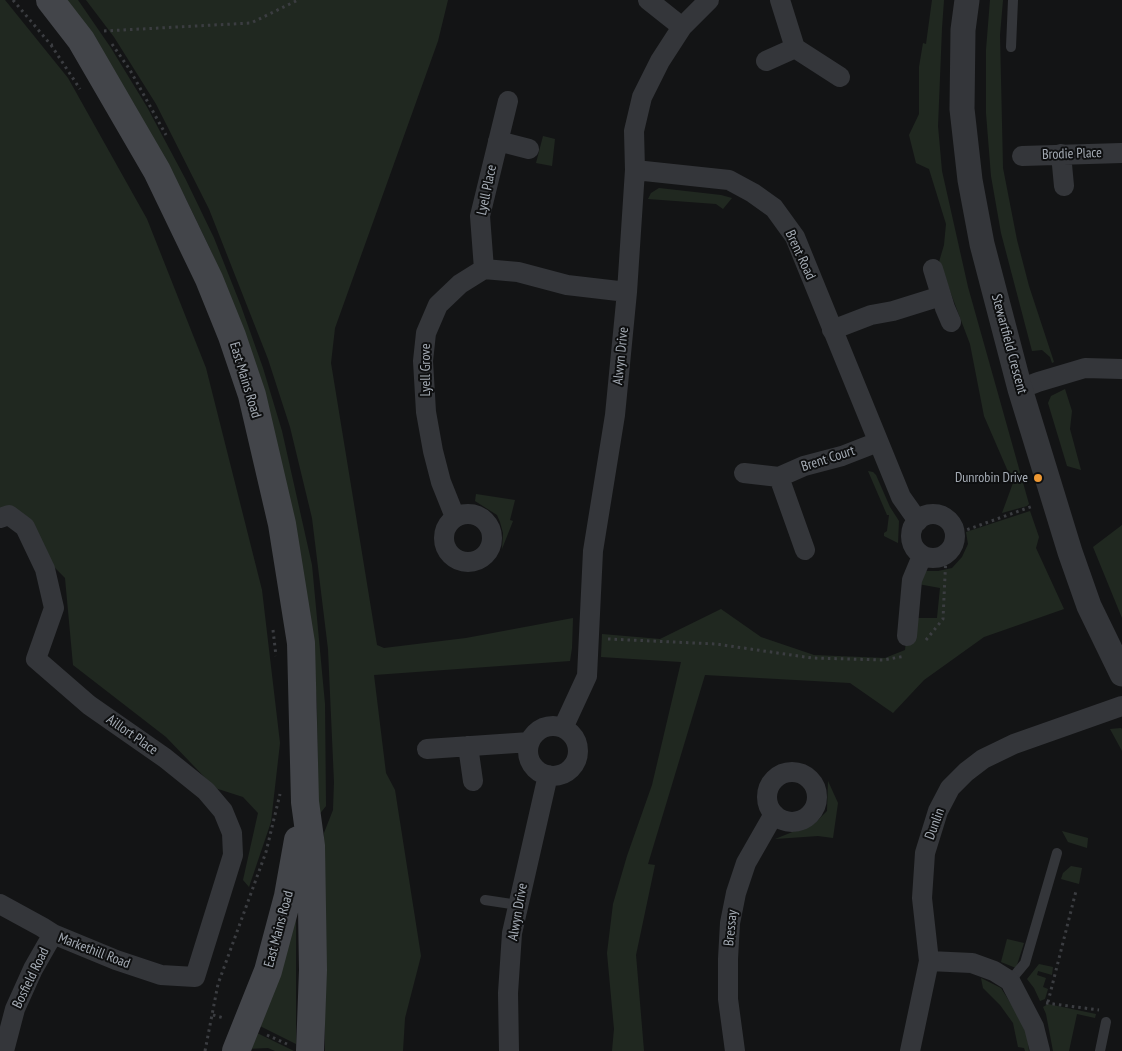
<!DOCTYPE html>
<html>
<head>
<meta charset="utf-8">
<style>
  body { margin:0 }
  canvas { display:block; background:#131415 }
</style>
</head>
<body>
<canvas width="1122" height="1051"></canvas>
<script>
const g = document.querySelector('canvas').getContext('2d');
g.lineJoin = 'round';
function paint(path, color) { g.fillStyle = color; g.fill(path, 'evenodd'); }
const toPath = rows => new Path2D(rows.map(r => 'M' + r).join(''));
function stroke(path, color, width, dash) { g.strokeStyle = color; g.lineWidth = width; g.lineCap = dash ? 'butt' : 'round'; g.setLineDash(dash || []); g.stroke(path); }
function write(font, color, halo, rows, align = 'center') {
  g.font = font + ' "PT Sans Narrow",sans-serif'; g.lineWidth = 4; g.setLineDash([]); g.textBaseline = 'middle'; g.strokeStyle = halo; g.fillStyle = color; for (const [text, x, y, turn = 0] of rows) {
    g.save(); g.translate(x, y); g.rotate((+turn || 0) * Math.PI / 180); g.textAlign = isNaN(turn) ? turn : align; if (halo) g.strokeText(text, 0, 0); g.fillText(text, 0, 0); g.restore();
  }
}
const green = toPath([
  [0,0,5,0,68,78,147,219,206,368,262,590,280,743,271,822,249,887,243,880,258,813,243,797,215,788,166,737,73,665,65,578,0,512],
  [64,0,78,0,111,48,147,107,186,180,214,238,241,306,263,368,282,431,312,565,325,704,326,806,318,816,317,710,313,634,238,316,211,251,185,197,134,104,86,30],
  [86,0,448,0,438,41,335,328,331,363,377,645,384,648,466,638,573,618,572,648,570,661,374,675,386,773,395,790,421,956,405,1018,403,1051,325,1051,324,833,333,810,334,782,328,649,312,518,290,427,268,359,209,209,156,104,114,37],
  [932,0,944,0,942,28,938,126,942,171,968,287,1029,504,1027,506,1002,513,1013,483,984,416,970,344,939,262,944,245,946,224,929,169,916,163,909,135,919,114,919,67,923,43,926,44],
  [990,0,1003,0,1000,35,1003,168,1017,240,1029,286,1054,362,1052,363,1050,357,1042,350,1032,351,1001,233,991,176,986,113,986,50],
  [543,136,555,139,552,166,536,163],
  [659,188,721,195,732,198,723,209,716,204,648,199,651,193],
  [1065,389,1072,411,1070,429,1081,470,1067,466,1048,403,1051,396],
  [868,471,873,472,876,475,890,507,899,521,898,543,884,536,884,533,887,531,889,515,887,515],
  [476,494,515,500,510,520,513,521,502,549,503,533,500,522,497,515,475,501],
  [1030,511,1039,537,1036,548,1064,609,984,637,924,680,893,713,850,683,705,675,648,864,655,865,636,955,644,1051,612,1051,614,1029,607,953,613,904,627,856,652,785,681,662,601,657,602,634,660,639,721,609,761,637,814,655,885,658,905,650,906,641,918,618,937,618,940,588,918,584,924,571,938,571,952,568,962,557,968,544,966,532],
  [1122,525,1122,618,1093,547],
  [1121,728,1122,729,1122,751,1110,729],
  [828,781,838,803,833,838,818,836,775,839,815,823,827,811],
  [1062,831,1088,838,1087,848,1068,842],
  [1071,866,1082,868,1079,884,1061,879,1063,873],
  [291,920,296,921,296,1044,256,1024],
  [1007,939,1024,943,1016,968,1001,962],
  [1039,964,1053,967,1052,975,1038,971,1037,975,1046,978,1043,987,1048,989,1045,999,1040,1001,1034,988,1027,979],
  [981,978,1001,988,1018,1015,1027,1035,1029,1051,1025,1051,1024,1048,1018,1047,1013,1023,1000,1005,983,988],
  [1048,1004,1096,1014,1095,1018,1077,1014,1069,1051,1053,1051,1046,1014,1043,1007],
  [257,1033,294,1051,275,1051,268,1048,245,1049]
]);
const path = toPath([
  [13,0,51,45,53,45],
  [104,31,251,23,298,0],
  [112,44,130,70,166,135],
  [51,45,80,89],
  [955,534,1033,506],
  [273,630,276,656],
  [608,639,716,644,812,658,884,660,905,656],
  [926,640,943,619,946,555],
  [1048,1002,1076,891],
  [1046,1003,1099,1010],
  [213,1015,224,1018],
  [267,1035,287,1044],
  [205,1051,218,984,266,852,280,794]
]);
const service = toPath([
  [1011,47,1013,0],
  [485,900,518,905],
  [1010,981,1025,963,1057,853],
  [1100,1051,1106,1022]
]);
const minor = toPath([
  [648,0,682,27],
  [780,0,795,48,840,77],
  [766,61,795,48],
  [498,141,529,149],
  [1061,154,1064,186],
  [1022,156,1122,153],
  [635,170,729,180,753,193,774,208,795,237,901,497,918,521],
  [484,269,480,216,508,101],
  [933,269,945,308,951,322],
  [832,330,871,315,893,311,941,296],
  [1020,389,1038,382,1085,368,1122,369],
  [744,473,779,477,804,466,842,456,878,442],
  [779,477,805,550],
  '444 538a24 24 0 1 1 48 0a24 24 0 1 1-48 0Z',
  '911 536a22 22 0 1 1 44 0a22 22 0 1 1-44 0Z',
  [455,517,441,482,433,451,426,412,423,361,426,333,438,305,460,284,484,269,518,272,567,285,627,292],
  [0,518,9,515,25,527,45,569,54,608,36,659,89,705,165,758,206,791,223,811,232,833,233,855,195,977,161,975,116,960,53,934,42,927,0,904],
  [907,636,912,580,922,556],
  '528 751a25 25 0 1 1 50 0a25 25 0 1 1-50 0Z',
  [563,728,587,676,593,551,615,415,627,292,635,170,634,131,642,97,660,61,682,27,709,0],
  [468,746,473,781],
  [427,749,530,742],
  '767 797a25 25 0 1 1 50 0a25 25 0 1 1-50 0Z',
  [929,961,972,963,994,971,1010,981,1034,1027,1040,1051],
  [4,1051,15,1009,33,969,53,934],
  [509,1051,508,993,512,933,548,775],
  [735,1051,728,999,728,959,730,923,736,893,746,863,774,814],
  [910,1051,929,961,922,898,925,853,938,811,950,788,966,772,983,759,1014,744,1122,706]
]);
const tertiary = toPath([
  [967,0,963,30,962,109,970,180,982,244,1020,389,1070,552,1089,606,1122,674]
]);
const secondary = toPath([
  [50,0,81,40,157,171,209,279,232,336,252,395,282,524,301,643,305,802,311,846,313,970,310,1051],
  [236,1051,268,971,288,896,298,840]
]);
const markers = [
  [1038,478,5,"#ee9833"]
];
const streetNames = [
  ["Brodie Place",1072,154,-2],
  ["Lyell Place",487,190,-78],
  ["Brent Road",800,255,65],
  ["Stewartfield Crescent",1009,344,75],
  ["Alwyn Drive",621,356,-84],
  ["Lyell Grove",426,370,-90],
  ["East Mains Road",245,380,73],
  ["Brent Court",828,459,-18],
  ["Aillort Place",132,735,35],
  ["Dunlin",935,824,-70],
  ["Alwyn Drive",518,912,-80],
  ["Bressay",731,928,-84],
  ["East Mains Road",279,929,-75],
  ["Markethill Road",94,951,21],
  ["Bosfield Road",31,978,-64]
];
const poiNames = [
  ["Dunrobin Drive",1028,478]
];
paint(green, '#202820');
stroke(path, '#3b3d41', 3, [2.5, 4]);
stroke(service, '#34363a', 10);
stroke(minor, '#34363a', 20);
stroke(tertiary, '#34363a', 25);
stroke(secondary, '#43454a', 28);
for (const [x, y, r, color] of markers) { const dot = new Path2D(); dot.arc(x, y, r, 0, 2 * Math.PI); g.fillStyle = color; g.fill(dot); stroke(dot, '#0e0f10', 2); }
write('14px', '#a5acb5', '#0e0f10', streetNames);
write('14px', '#a5acb5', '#0e0f10', poiNames, 'right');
</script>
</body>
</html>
